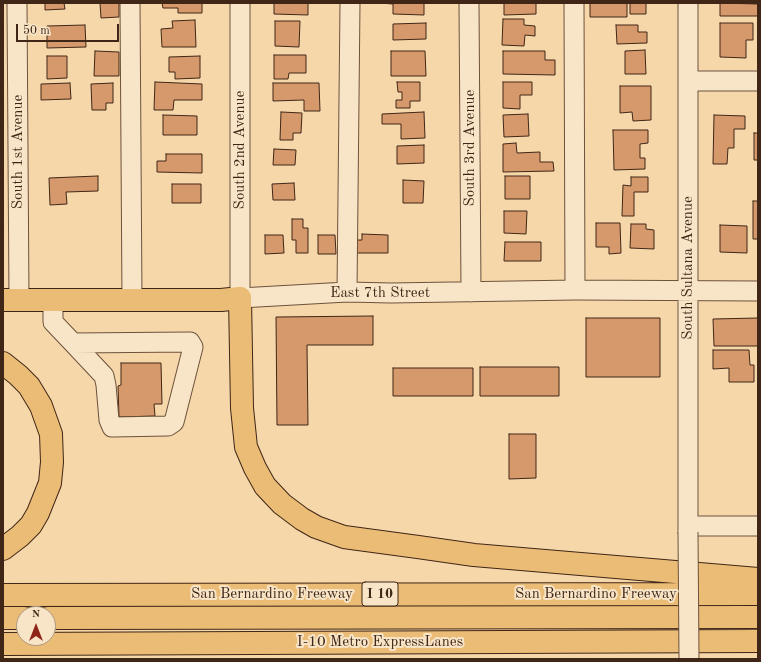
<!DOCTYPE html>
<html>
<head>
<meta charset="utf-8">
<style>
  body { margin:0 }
  #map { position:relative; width:761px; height:662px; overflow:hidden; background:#f5d7aa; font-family:"Old Standard TT",serif }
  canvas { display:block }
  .frame { position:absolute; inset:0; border:4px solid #402617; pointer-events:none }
  .north { position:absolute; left:16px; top:606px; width:40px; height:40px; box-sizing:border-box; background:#f8e5c8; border:1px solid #ae9981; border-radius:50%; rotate:0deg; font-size:11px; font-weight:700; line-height:16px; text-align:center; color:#402617 }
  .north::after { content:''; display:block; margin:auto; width:14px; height:18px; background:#8f2418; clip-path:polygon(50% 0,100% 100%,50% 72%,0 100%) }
  .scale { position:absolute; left:16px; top:24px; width:103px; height:18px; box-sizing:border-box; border:2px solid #402617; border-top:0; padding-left:5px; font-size:12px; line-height:14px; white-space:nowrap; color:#402617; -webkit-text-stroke:3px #f8e5c8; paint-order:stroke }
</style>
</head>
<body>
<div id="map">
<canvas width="761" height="662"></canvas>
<div class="frame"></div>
<div class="north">N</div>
<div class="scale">50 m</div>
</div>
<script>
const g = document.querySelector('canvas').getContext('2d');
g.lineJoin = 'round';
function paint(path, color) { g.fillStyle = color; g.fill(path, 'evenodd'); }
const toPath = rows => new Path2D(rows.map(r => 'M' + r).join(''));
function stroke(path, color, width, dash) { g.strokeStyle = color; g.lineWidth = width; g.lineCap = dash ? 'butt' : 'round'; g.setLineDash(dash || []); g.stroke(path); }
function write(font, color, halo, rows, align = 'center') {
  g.font = font + ' "Old Standard TT",serif'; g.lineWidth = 4; g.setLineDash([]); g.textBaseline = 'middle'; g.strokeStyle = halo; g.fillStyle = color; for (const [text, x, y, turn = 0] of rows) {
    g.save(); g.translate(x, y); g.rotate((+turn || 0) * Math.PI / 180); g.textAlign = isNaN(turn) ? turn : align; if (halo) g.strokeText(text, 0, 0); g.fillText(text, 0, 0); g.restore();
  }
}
const building = toPath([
  [45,3,64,3,65,9,45,10,45,3],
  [100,3,119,3,119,17,101,18,100,3],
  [162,3,202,3,202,13,178,13,178,8,163,8,162,3],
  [274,3,308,3,308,15,274,14,274,3],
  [379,3,424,3,424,15,393,14,393,4,379,3],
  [504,3,536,3,536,14,504,15,504,3],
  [590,3,627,3,627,17,590,17,590,3],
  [630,3,646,3,646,14,630,14,630,3],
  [720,3,758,4,758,16,720,16,720,3],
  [503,19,524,19,524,25,535,26,535,36,525,35,524,46,502,45,503,19],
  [195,20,196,47,162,47,161,29,173,28,172,21,195,20],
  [275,21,300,21,299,47,275,46,275,21],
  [426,23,426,39,393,40,393,24,426,23],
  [720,23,753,23,753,40,746,40,746,58,720,57,720,23],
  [85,25,86,47,47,48,47,26,85,25],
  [616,25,638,25,638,32,647,32,647,43,617,44,616,25],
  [645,50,646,74,625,74,625,51,645,50],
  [95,51,119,52,119,76,94,76,95,51],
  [391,51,425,51,426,76,391,76,391,51],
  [503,51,545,51,545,60,555,60,555,75,503,74,503,51],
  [274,55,306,55,306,73,289,73,288,79,274,79,274,55],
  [47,56,67,56,67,78,47,79,47,56],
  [200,56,200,78,175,79,175,72,169,72,169,57,200,56],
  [155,82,202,84,202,100,174,100,173,110,154,110,155,82],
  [397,82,420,82,420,101,410,101,410,108,396,108,396,100,402,100,402,92,398,92,397,82],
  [503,82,532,82,532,95,520,95,520,109,503,108,503,82],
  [70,83,71,99,41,100,41,84,70,83],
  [113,83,113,103,106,103,106,110,92,110,91,84,113,83],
  [273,83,319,83,320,111,304,111,304,100,273,101,273,83],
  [620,86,651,86,651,120,633,121,632,112,620,113,620,86],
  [281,112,302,113,301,133,293,133,293,140,280,140,281,112],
  [424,112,425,138,401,139,401,124,382,124,382,114,424,112],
  [528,114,529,136,504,137,503,115,528,114],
  [163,115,197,116,197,135,163,135,163,115],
  [714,115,745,116,745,129,734,129,734,148,728,148,727,164,713,164,714,115],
  [613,130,648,130,648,143,640,144,640,158,645,158,645,169,614,170,613,130],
  [754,133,758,133,758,160,754,160,754,133],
  [516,143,517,153,540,152,540,162,553,162,554,171,503,172,503,144,516,143],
  [424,145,424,163,397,164,397,146,424,145],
  [274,149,296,150,295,165,273,165,274,149],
  [166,154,202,154,202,173,157,172,157,161,166,161,166,154],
  [98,176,98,191,66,192,67,204,50,205,49,178,98,176],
  [505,176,530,176,530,199,505,199,505,176],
  [631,177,648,177,648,192,634,192,634,216,622,216,623,185,631,186,631,177],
  [403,180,424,181,423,203,403,203,403,180],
  [294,183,295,200,273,200,272,184,294,183],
  [172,184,201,184,201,203,172,203,172,184],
  [753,201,758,201,758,239,753,239,753,201],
  [504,211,527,211,526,234,504,233,504,211],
  [292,219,303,219,303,228,308,228,308,253,296,253,296,240,292,240,292,219],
  [596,223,620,223,621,253,609,254,609,247,596,247,596,223],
  [631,224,646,224,646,229,654,230,654,249,630,248,631,224],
  [720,225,747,226,747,253,720,252,720,225],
  [362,234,388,235,388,253,354,253,355,240,362,240,362,234],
  [265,235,283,235,284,253,265,254,265,235],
  [318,235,335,235,336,254,318,254,318,235],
  [505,242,541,242,541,261,504,261,505,242],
  [373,316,373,345,307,345,308,425,277,425,276,317,373,316],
  [586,318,660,318,660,377,586,377,586,318],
  [758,318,758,346,714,346,713,319,758,318],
  [713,350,749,350,750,365,754,365,754,382,729,382,729,368,713,369,713,350],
  [121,363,161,363,162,404,154,404,155,416,119,417,118,386,121,385,121,363],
  [480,367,559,367,559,396,480,396,480,367],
  [393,368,473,368,473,396,393,396,393,368],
  [509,434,536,434,536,478,509,479,509,434]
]);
const minor = toPath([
  [17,3,19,300],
  [130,3,132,301],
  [240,3,240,298,347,292,391,293,575,290,758,291],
  [469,3,471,292],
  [574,3,575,290],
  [688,3,688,532],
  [688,81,758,81],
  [347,292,350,3],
  [53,301,53,322,73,343,104,376,106,385,109,420,112,427,168,426,174,422,193,347,190,342,73,343],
  [688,526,758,526]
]);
const major = toPath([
  [3,300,221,300,240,298]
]);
const highway = toPath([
  [240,298,242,408,246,447,255,468,265,486,282,504,302,519,316,527,344,537,418,547,474,555,758,579],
  [3,363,18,375,29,386,41,406,51,434,52,462,50,483,38,513,31,525,20,536,3,549],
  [3,595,758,594],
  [3,618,24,618],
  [48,618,758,617],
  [3,644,758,641]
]);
const minorBridge = toPath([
  [688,532,689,659]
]);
const shields = [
  [380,594,36]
];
const shieldNames = [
  ["I 10",380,594]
];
const streetNames = [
  ["South 3rd Avenue",470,148,-90],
  ["South 2nd Avenue",240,150,-90],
  ["South 1st Avenue",18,152,-90],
  ["South Sultana Avenue",688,268,-90],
  ["East 7th Street",380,293],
  ["San Bernardino Freeway",272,594],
  ["San Bernardino Freeway",596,594],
  ["I-10 Metro ExpressLanes",380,642]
];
paint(building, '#d6996b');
stroke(building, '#402617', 1);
stroke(minor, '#6d523c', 21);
stroke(major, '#402617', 24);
stroke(highway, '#402617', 24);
stroke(minor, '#f8e5c8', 19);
stroke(major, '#eabc75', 22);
stroke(highway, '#eabc75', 22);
stroke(minorBridge, '#6d523c', 21, []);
stroke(minorBridge, '#f8e5c8', 19);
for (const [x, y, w] of shields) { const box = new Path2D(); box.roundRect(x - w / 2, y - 12, w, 24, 3); g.fillStyle = '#f8e5c8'; g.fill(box); stroke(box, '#402617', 1); }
write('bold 14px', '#402617', null, shieldNames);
write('15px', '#402617', '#f8e5c8', streetNames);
</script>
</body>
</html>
